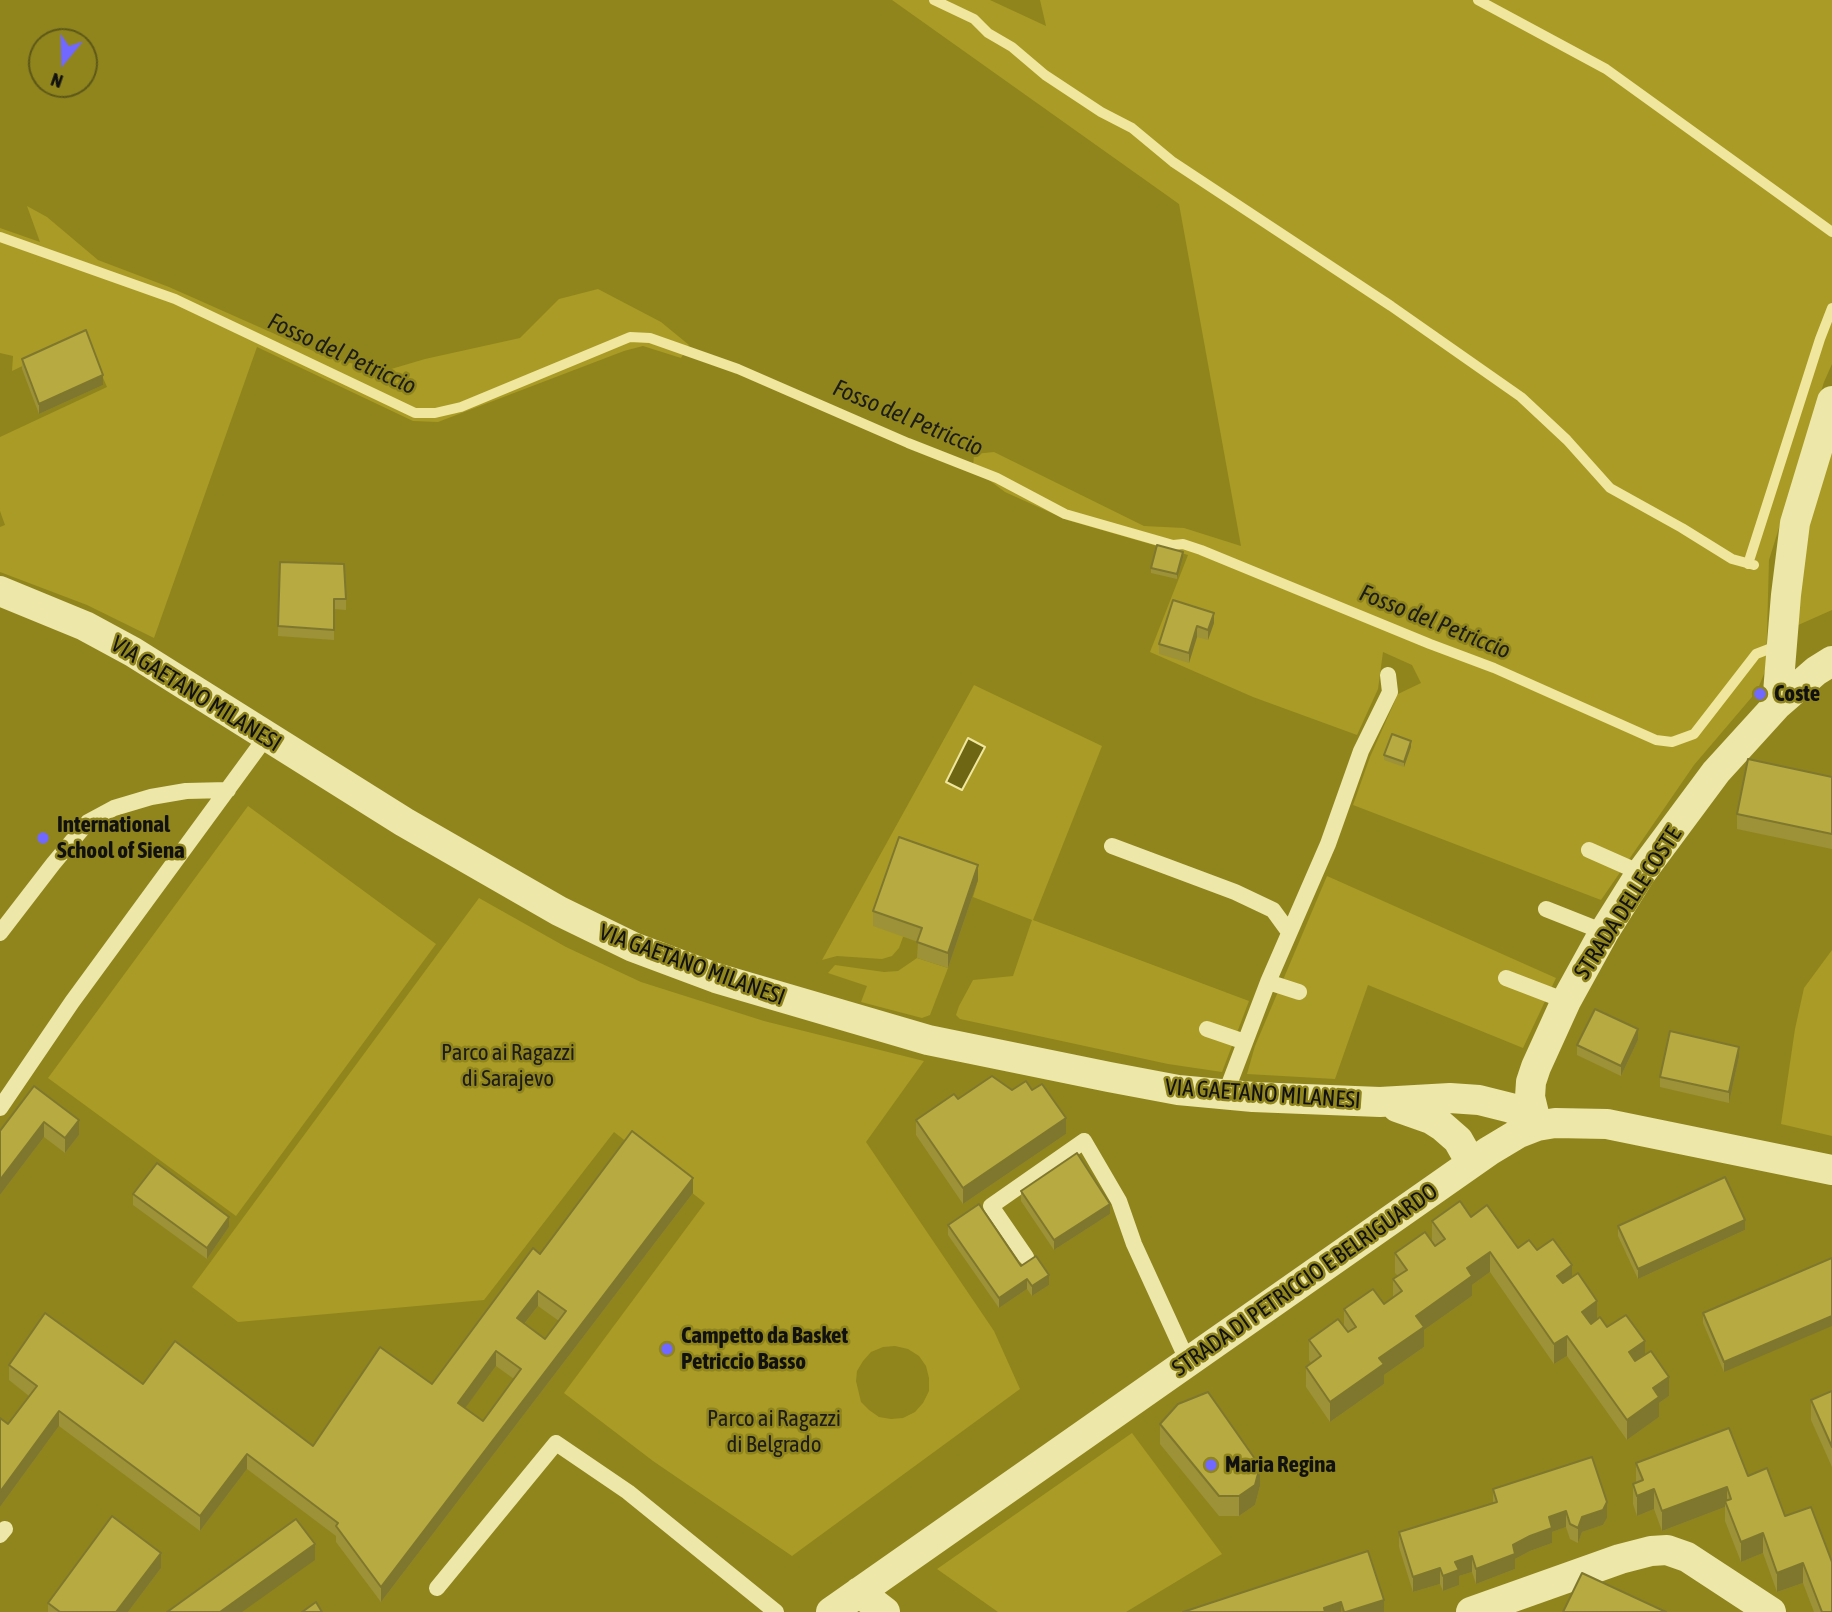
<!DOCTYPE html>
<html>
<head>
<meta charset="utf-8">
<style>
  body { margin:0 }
  #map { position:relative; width:1832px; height:1612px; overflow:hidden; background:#90851c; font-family:"Asap Condensed",sans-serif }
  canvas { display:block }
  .north { position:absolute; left:28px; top:28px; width:70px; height:70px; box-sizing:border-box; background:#90851c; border:2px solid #5d5718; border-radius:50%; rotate:199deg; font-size:19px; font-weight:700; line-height:28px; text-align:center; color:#111 }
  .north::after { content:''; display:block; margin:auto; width:24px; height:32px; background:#7068ff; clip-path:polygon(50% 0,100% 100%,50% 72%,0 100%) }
</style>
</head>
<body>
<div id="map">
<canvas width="1832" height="1612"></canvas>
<div class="north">N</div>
</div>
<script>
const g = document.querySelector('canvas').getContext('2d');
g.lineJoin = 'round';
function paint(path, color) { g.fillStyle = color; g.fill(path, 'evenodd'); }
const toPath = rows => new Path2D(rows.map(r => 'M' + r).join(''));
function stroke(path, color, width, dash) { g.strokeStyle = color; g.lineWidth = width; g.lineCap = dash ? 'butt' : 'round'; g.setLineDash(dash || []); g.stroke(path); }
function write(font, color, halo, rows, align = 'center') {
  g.font = font + ' "Asap Condensed",sans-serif'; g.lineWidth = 5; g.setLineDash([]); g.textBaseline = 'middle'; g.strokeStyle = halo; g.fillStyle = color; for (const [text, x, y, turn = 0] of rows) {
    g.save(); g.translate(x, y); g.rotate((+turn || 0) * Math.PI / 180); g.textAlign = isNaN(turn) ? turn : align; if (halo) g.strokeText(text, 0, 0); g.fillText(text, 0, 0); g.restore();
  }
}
const green = toPath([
  [892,0,990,0,1046,26,1040,0,1832,0,1832,364,1824,382,1769,560,1766,669,1757,691,1694,765,1601,900,1353,805,1370,757,1398,694,1421,683,1412,665,1383,652,1378,689,1357,735,1253,697,1150,652,1188,555,1067,520,1005,492,973,468,974,454,994,452,1144,526,1184,528,1241,546,1179,204],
  [27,206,47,217,98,260,169,287,320,354,381,372,425,359,520,338,559,299,598,289,661,322,689,345,681,358,643,346,624,351,438,422,413,421,257,347,154,638,87,605,0,572,0,527,5,525,0,511,0,437,107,387,85,336,12,371,13,356,0,353,0,228,40,242],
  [1832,441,1832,610,1796,626,1807,524],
  [974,685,1102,746,1033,920,1249,1001,1222,1072,1168,1064,960,1019,956,1015,959,1006,973,980,1013,976,1032,920,973,897,978,880,903,937,899,948,892,956,882,959,837,956,822,960],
  [248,806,436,944,236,1216,48,1078],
  [1327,876,1556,978,1523,1048,1368,985,1335,1079,1247,1074,1255,1046],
  [479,898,566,947,641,982,764,1021,924,1061,866,1142,994,1331,1020,1389,792,1556,653,1461,564,1393,705,1203,614,1132,484,1300,238,1322,192,1287],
  [895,1346,908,1349,919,1356,926,1366,929,1378,929,1391,923,1403,915,1412,903,1418,891,1419,879,1417,869,1410,861,1402,856,1381,857,1371,863,1361,871,1352,883,1347],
  [1832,950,1832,1136,1781,1124,1795,1029,1804,988],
  [917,958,948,968,930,1015,922,1018,861,1002,867,986,828,973,835,965,884,972,898,971],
  [1132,1433,1222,1554,1126,1612,998,1612,937,1569]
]);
const water = toPath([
  [968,738,985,747,962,790,946,782,968,738]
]);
const stream = toPath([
  [934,0,974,19,988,33,1012,47,1045,75,1101,112,1132,128,1173,162,1391,306,1521,397,1567,440,1610,488,1682,528,1732,559,1754,565],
  [1478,0,1606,69,1832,232],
  [0,237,175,299,415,413,435,413,461,407,630,337,650,338,738,369,908,443,997,478,1065,514,1173,545,1183,544,1201,550,1430,644,1494,668,1656,740,1672,742,1694,734,1756,654,1769,649],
  [1748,564,1820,339,1832,308]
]);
const lane = toPath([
  [1112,846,1235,892,1273,910,1289,932],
  [1589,850,1641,873],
  [1546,909,1604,932],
  [0,933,53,864,88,822,114,808,151,797,186,791,228,790],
  [1506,978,1566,1001],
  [1268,982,1299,992],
  [1207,1029,1245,1042],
  [1225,1095,1268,982,1328,844,1361,751,1390,692,1388,675],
  [0,1108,72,1002,266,737],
  [1026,1257,991,1206,1084,1141,1119,1201,1134,1244,1188,1362],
  [0,1535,5,1529],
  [437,1588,556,1443,628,1492,776,1612]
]);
const street = toPath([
  [0,591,85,626,133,652,404,822,559,911,633,947,716,978,928,1040,1109,1077,1178,1090,1253,1097,1380,1102,1450,1098,1479,1100,1511,1108,1522,1113,1537,1126],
  [1777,705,1786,595,1795,523,1832,401],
  [1397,1107,1431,1119,1442,1126,1458,1140,1471,1163],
  [1537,1126,1530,1097,1531,1082,1536,1067,1566,1001,1604,932,1641,873,1716,772,1777,705,1816,671,1832,661],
  [859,1592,885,1612],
  [831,1612,1489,1151,1519,1133,1537,1126,1555,1123,1607,1124,1832,1170],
  [1471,1612,1620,1559,1651,1551,1667,1550,1687,1557,1771,1612]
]);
const wall = toPath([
  [22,359,103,385,39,414,22,369],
  [1183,557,1177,579,1151,573,1151,568],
  [280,562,346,599,346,610,334,609,334,640,278,636],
  [1173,600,1214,623,1208,640,1197,637,1189,663,1159,654,1159,644],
  [1411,747,1404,767,1384,760,1384,755],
  [1832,777,1832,849,1737,829,1737,814],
  [978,880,948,968,917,958,918,942,873,926,873,911],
  [1638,1040,1621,1076,1577,1055,1577,1045],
  [1739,1057,1729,1103,1660,1087,1660,1077],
  [34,1086,79,1135,65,1153,44,1137,0,1195,0,1131],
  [958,1099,1066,1134,963,1204,916,1135,916,1120],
  [1021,1191,1110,1214,1054,1250,1021,1201],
  [693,1193,381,1602,336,1542,336,1536,247,1469,200,1531,59,1426,0,1507,0,1418,8,1424,29,1396,9,1380,9,1365,143,1384,313,1446,432,1384,540,1254],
  [538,1306,559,1321,545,1339,525,1323],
  [496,1366,514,1379,483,1421,465,1408],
  [133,1194,229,1227,207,1259,133,1205],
  [1471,1217,1518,1248,1537,1250,1572,1277,1597,1320,1645,1355,1669,1396,1659,1403,1659,1417,1627,1440,1567,1356,1554,1364,1490,1272,1472,1285,1472,1296,1424,1330,1424,1347,1384,1375,1384,1384,1330,1422,1306,1387,1306,1367,1311,1363,1309,1360,1309,1340,1344,1327,1344,1309,1384,1304,1393,1297,1393,1279,1398,1276,1395,1273,1395,1253,1435,1246,1432,1241,1432,1221],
  [948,1225,1021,1266,1049,1285,1032,1296,1027,1289,999,1308,948,1235],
  [1618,1226,1745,1230,1638,1279,1618,1236],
  [1832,1258,1724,1372,1703,1323,1703,1313],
  [1832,1391,1832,1467,1811,1420,1811,1400],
  [1160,1424,1260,1486,1255,1505,1239,1516,1219,1516,1160,1444],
  [1636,1463,1748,1476,1785,1516,1832,1612,1814,1612,1803,1583,1777,1592,1763,1553,1741,1562,1725,1521,1725,1507,1662,1531,1654,1509,1637,1516,1633,1504,1633,1484,1636,1483],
  [1493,1489,1607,1518,1603,1525,1582,1532,1578,1543,1570,1539,1566,1527,1552,1532,1552,1543,1530,1551,1515,1559,1515,1569,1476,1584,1472,1572,1459,1576,1459,1585,1443,1591,1440,1584,1413,1592,1399,1547,1399,1532,1493,1503],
  [161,1568,128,1612,48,1612,48,1603]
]);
const shadedWall = toPath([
  [103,375,103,385,39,414,39,404],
  [1183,552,1183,557,1177,579,1177,574],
  [1214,613,1214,623,1208,640,1208,630],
  [1197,626,1197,637,1189,663,1189,653],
  [1411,741,1411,747,1404,767,1404,762],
  [978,865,978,880,948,968,948,953],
  [1638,1029,1638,1040,1621,1076,1621,1066],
  [1739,1047,1739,1057,1729,1103,1729,1092],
  [1066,1118,1066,1134,963,1204,963,1188],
  [79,1120,79,1135,65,1153,65,1138],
  [44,1122,44,1137,0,1195,0,1180],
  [693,1178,693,1193,381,1602,381,1587],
  [1110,1204,1110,1214,1054,1250,1054,1240],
  [229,1217,229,1227,207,1259,207,1248],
  [1745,1220,1745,1230,1638,1279,1638,1269],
  [1490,1252,1490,1272,1472,1285,1472,1296,1424,1330,1424,1347,1384,1375,1384,1384,1330,1422,1330,1402,1379,1358,1416,1316,1467,1268],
  [1572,1265,1572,1285,1557,1296,1557,1276],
  [1049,1275,1049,1285,1032,1296,1032,1286],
  [1027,1279,1027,1289,999,1308,999,1298],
  [538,1291,538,1306,517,1333,517,1318],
  [1597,1301,1597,1321,1582,1331,1582,1312],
  [1832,1316,1832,1326,1724,1372,1724,1362],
  [1567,1336,1567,1356,1554,1364,1554,1344],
  [1645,1341,1645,1361,1629,1372,1629,1352],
  [496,1351,496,1366,458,1418,458,1403],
  [1669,1377,1669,1396,1659,1403,1659,1417,1627,1440,1627,1420,1653,1388],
  [59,1411,59,1426,0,1507,0,1492],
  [247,1454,247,1469,200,1531,200,1516],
  [1260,1466,1260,1486,1255,1505,1239,1516,1239,1496],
  [1727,1487,1727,1505,1725,1501,1725,1507,1662,1531,1662,1511],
  [1654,1489,1654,1509,1637,1516,1637,1496],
  [1607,1502,1607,1518,1603,1525,1582,1532,1578,1543,1578,1528,1582,1517],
  [1566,1511,1566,1527,1552,1532,1552,1543,1530,1551,1515,1559,1515,1569,1476,1584,1476,1569,1513,1545,1549,1517],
  [1763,1533,1763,1553,1741,1562,1741,1542],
  [315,1544,315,1560,242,1612,220,1612],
  [161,1553,161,1568,128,1612,116,1612],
  [1472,1556,1472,1572,1459,1576,1459,1585,1443,1591,1443,1576,1455,1562],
  [1803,1563,1803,1583,1777,1592,1777,1573],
  [1440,1568,1440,1584,1413,1592,1413,1577],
  [1384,1600,1384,1612,1346,1612],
  [1341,1602,1341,1612,1324,1612,1324,1608]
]);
const building = toPath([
  [86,330,103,375,39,404,22,359,86,330],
  [1157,545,1183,552,1177,574,1151,568,1157,545],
  [280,562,344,564,346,599,334,599,334,630,278,626,280,562],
  [1173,600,1214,613,1208,630,1197,626,1189,653,1159,644,1173,600],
  [1392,734,1411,741,1404,762,1384,755,1392,734],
  [1748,759,1832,777,1832,834,1737,814,1748,759],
  [899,837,978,865,948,953,917,942,922,928,873,911,899,837],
  [1595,1009,1638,1029,1621,1066,1577,1045,1595,1009],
  [1670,1031,1739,1047,1729,1092,1660,1077,1670,1031],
  [992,1076,1012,1090,1026,1081,1032,1090,1042,1084,1066,1118,963,1188,916,1120,954,1094,958,1099,992,1076],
  [34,1086,79,1120,65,1138,44,1122,0,1180,0,1131,34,1086],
  [632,1131,693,1178,381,1587,336,1526,338,1523,247,1454,200,1516,59,1411,0,1492,0,1418,8,1424,37,1386,9,1365,45,1313,143,1384,175,1341,313,1446,380,1347,432,1384,533,1248,540,1254,632,1131],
  [538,1291,566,1311,545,1339,517,1318,538,1291],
  [496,1351,521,1369,483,1421,458,1403,496,1351],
  [1077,1153,1110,1204,1054,1240,1021,1191,1077,1153],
  [157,1163,229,1217,207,1248,133,1194,157,1163],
  [1725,1177,1745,1220,1638,1269,1618,1226,1725,1177],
  [1460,1201,1471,1217,1487,1205,1518,1248,1529,1240,1537,1250,1553,1239,1572,1265,1557,1276,1563,1283,1578,1273,1597,1301,1582,1312,1591,1324,1600,1317,1607,1327,1626,1315,1645,1341,1629,1352,1635,1361,1651,1351,1669,1377,1653,1388,1659,1397,1627,1420,1567,1336,1554,1344,1490,1252,1467,1268,1472,1276,1416,1316,1424,1327,1379,1358,1384,1364,1330,1402,1306,1367,1321,1356,1309,1340,1338,1319,1348,1332,1356,1327,1344,1309,1373,1289,1384,1304,1402,1291,1393,1279,1407,1270,1395,1253,1425,1232,1435,1246,1445,1239,1432,1221,1460,1201],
  [979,1204,1021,1266,1036,1256,1049,1275,1032,1286,1027,1279,999,1298,948,1225,979,1204],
  [1832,1258,1832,1316,1724,1362,1703,1313,1832,1258],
  [1832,1391,1832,1447,1811,1400,1832,1391],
  [1208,1392,1260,1466,1255,1485,1239,1496,1219,1496,1160,1424,1178,1404,1208,1392],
  [1729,1428,1748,1476,1767,1468,1785,1516,1811,1507,1832,1562,1832,1612,1822,1612,1803,1563,1777,1573,1763,1533,1741,1542,1725,1501,1731,1499,1727,1487,1662,1511,1654,1489,1637,1496,1633,1484,1643,1480,1636,1463,1729,1428],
  [1592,1457,1607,1502,1603,1510,1582,1517,1578,1528,1570,1524,1566,1511,1549,1517,1552,1528,1530,1536,1513,1545,1515,1554,1476,1569,1472,1556,1455,1562,1459,1570,1443,1576,1440,1568,1413,1577,1399,1532,1497,1502,1493,1489,1592,1457],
  [112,1516,161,1553,116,1612,60,1612,48,1603,112,1516],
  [296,1519,315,1544,220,1612,167,1612,296,1519],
  [1368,1551,1384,1600,1346,1612,1344,1612,1341,1602,1324,1608,1325,1612,1183,1612,1368,1551],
  [1582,1573,1666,1612,1563,1612,1582,1573],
  [316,1602,322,1612,302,1612,316,1602]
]);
const markers = [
  [1760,694,7,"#7068ff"],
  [43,838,7,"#7068ff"],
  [667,1349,7,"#7068ff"],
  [1211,1465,7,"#7068ff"]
];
const streetNames = [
  ["VIA GAETANO MILANESI",196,694,32],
  ["STRADA DELLE COSTE",1628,903,-57],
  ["VIA GAETANO MILANESI",692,965,20],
  ["VIA GAETANO MILANESI",1263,1094,4],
  ["STRADA DI PETRICCIO E BELRIGUARDO",1305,1280,-35]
];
const poiNames = [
  ["Coste",1774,694],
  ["International",57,825],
  ["School of Siena",57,851],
  ["Campetto da Basket",681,1336],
  ["Petriccio Basso",681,1362],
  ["Maria Regina",1225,1465]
];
const parkNames = [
  ["Parco ai Ragazzi",508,1053],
  ["di Sarajevo",508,1079],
  ["Parco ai Ragazzi",774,1419],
  ["di Belgrado",774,1445]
];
const waterNames = [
  ["Fosso del Petriccio",342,354,25],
  ["Fosso del Petriccio",908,418,23],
  ["Fosso del Petriccio",1435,622,22]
];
paint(green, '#a99b25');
paint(water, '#6e6612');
stroke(water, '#f0e69e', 2);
stroke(stream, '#f0e69e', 10);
stroke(lane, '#eee7aa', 16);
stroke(street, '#eee7aa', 30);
paint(wall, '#9d9237');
paint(shadedWall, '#7f772d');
paint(building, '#b6aa40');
stroke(building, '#7f772d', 2);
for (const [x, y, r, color] of markers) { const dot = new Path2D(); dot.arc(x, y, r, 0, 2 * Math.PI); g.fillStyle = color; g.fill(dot); stroke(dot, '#90851c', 2.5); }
write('23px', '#111', '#90851c', streetNames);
write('bold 23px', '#111', '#90851c', poiNames, 'left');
write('23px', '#1d1c1b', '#90851c', parkNames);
write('italic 24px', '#1c1c19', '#90851c', waterNames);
</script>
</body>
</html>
